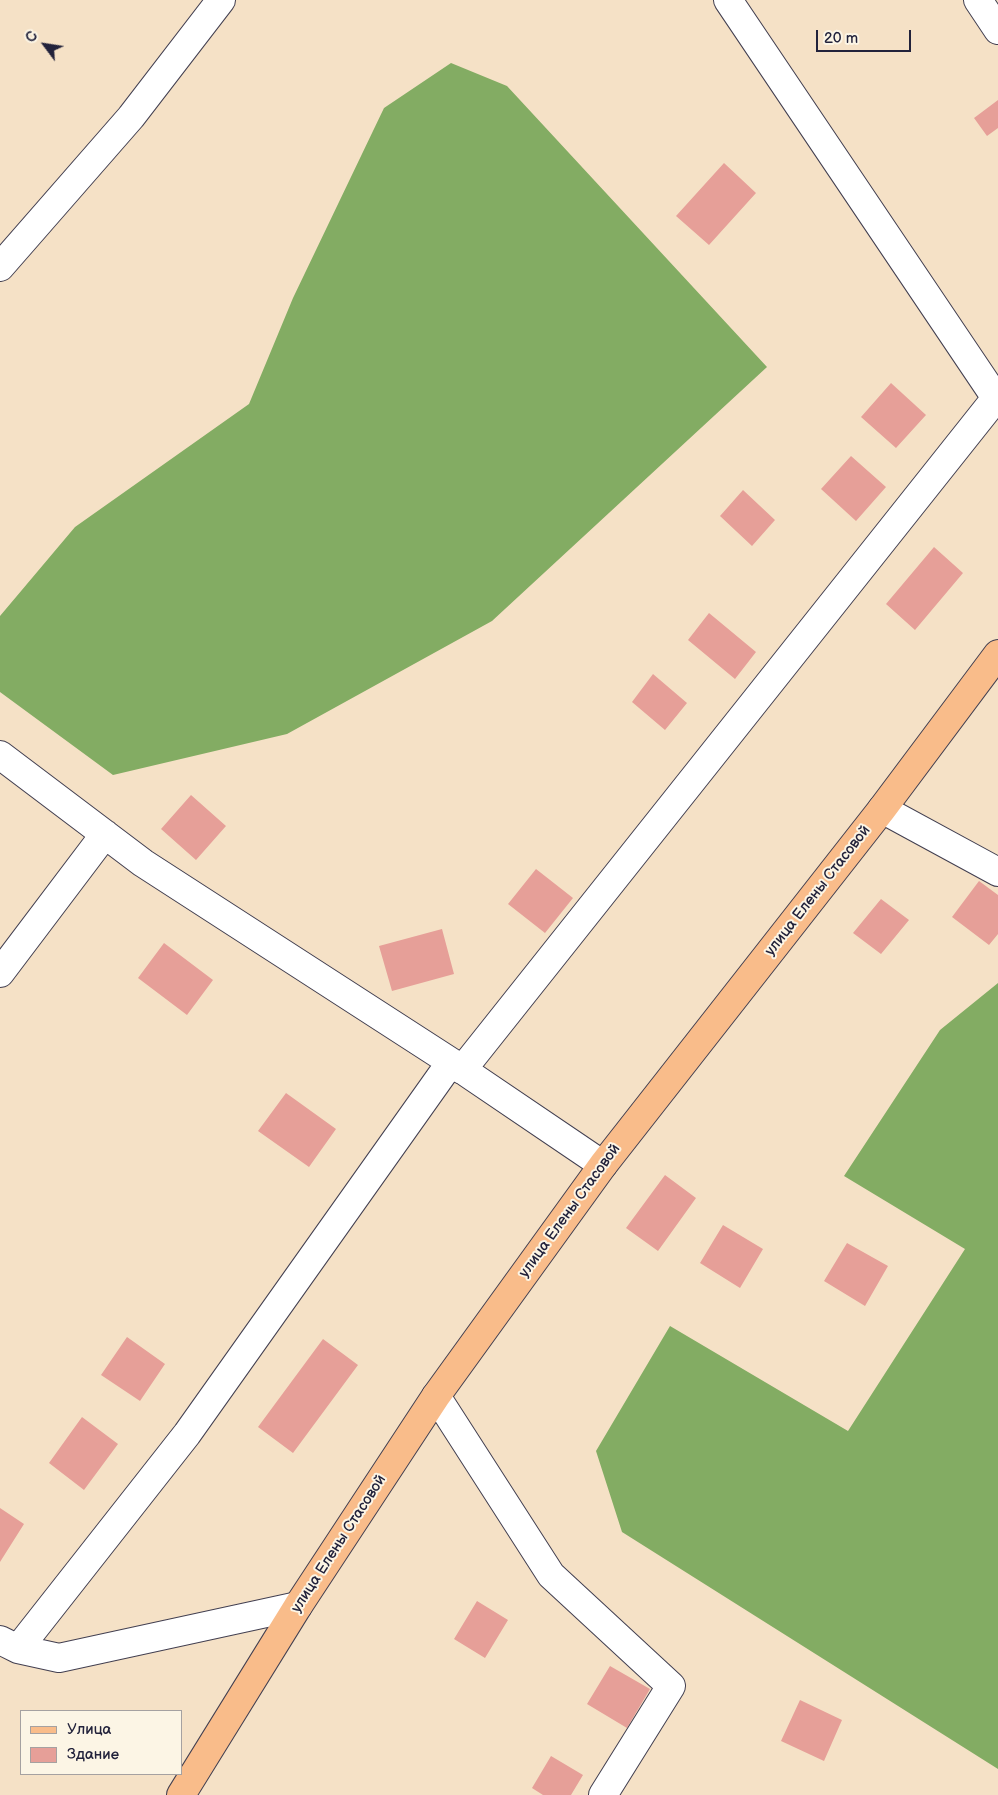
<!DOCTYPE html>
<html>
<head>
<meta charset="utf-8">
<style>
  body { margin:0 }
  #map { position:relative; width:998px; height:1795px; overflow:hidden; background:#f5e1c6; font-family:"Balsamiq Sans",sans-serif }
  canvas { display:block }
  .legend { position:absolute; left:20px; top:1710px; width:162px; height:65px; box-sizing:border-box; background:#fcf5e5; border:1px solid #a5a1a1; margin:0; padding:6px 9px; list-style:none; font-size:15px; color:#22223b }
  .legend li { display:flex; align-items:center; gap:10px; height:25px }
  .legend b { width:25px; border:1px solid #a5a1a1 }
  .north { position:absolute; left:20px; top:20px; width:50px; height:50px; -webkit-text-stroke:4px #fcf5e5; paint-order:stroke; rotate:301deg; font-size:14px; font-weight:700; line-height:20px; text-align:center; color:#22223b }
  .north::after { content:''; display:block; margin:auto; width:18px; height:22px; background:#22223b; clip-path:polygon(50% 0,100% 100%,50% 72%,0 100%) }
  .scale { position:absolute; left:816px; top:30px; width:95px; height:22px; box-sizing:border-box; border:2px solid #22223b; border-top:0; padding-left:6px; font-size:15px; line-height:18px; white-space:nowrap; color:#22223b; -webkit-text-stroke:4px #fcf5e5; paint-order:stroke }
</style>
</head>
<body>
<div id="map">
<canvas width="998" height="1795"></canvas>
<ul class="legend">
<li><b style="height:6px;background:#f9bc8a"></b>Улица</li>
<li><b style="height:14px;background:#e69f98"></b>Здание</li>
</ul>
<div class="north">С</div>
<div class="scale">20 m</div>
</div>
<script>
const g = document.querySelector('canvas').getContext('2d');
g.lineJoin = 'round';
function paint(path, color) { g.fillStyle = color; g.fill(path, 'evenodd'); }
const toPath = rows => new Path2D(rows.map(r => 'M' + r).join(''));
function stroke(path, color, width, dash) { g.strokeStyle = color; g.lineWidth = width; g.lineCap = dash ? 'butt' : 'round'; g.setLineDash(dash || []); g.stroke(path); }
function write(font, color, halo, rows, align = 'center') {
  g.font = font + ' "Balsamiq Sans",sans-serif'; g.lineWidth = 4; g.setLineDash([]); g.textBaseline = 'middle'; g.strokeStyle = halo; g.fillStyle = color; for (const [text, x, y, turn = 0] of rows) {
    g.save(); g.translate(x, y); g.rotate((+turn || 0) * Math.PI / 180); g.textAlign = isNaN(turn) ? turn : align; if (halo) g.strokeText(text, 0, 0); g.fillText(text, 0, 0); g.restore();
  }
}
const forest = toPath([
  [451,63,507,86,767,367,492,621,287,734,113,775,0,692,0,616,75,527,249,404,293,298,384,108],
  [998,983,998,1769,622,1532,596,1451,670,1326,848,1431,965,1249,844,1176,940,1030]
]);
const building = toPath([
  [998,100,998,128,987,136,974,118],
  [724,163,756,193,709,245,676,216],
  [891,383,926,415,896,448,861,417],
  [851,456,886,487,856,521,821,489],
  [743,490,775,520,752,546,720,516],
  [934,547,963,573,915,630,886,604],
  [709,613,756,652,735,679,688,640],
  [653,674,687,703,665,730,632,702],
  [191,795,226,826,196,860,161,829],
  [536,869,573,898,545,933,508,904],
  [979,881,998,895,998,934,989,945,952,917],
  [881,899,909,920,881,954,853,933],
  [442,929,454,974,392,991,379,946],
  [164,943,213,980,187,1015,138,978],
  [286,1093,336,1129,309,1167,258,1131],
  [665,1175,696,1198,658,1251,626,1228],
  [723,1225,763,1249,740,1288,700,1263],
  [847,1243,888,1266,865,1306,824,1281],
  [127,1337,165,1364,140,1401,101,1375],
  [323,1339,358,1365,293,1453,258,1427],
  [82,1417,118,1444,84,1490,49,1463],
  [0,1508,24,1524,0,1562],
  [477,1601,508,1620,485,1658,454,1639],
  [610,1666,650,1689,627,1728,587,1704],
  [800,1700,842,1720,824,1761,781,1741],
  [551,1756,583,1775,571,1795,543,1795,532,1788]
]);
const minor = toPath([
  [728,0,998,401],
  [978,0,998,30],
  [0,267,131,117,221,0],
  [0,755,143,863,451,1062,603,1165],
  [882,809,998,872],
  [0,973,105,834],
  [462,1070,996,398],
  [436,1396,551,1575,671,1686,603,1795],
  [0,1640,18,1649,59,1658,298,1606],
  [18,1649,187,1434,451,1062]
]);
const major = toPath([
  [181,1795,298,1606,436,1396,603,1165,882,809,998,654]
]);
const streetNames = [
  ["улица Елены Стасовой",818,891,-52],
  ["улица Елены Стасовой",570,1211,-54],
  ["улица Елены Стасовой",339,1544,-57]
];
paint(forest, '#83ac63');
paint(building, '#e69f98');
stroke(minor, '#423f50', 30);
stroke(major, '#423f50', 30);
stroke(minor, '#fff', 28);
stroke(major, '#f9bc8a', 28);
write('15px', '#22223b', '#fcf5e5', streetNames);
</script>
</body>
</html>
